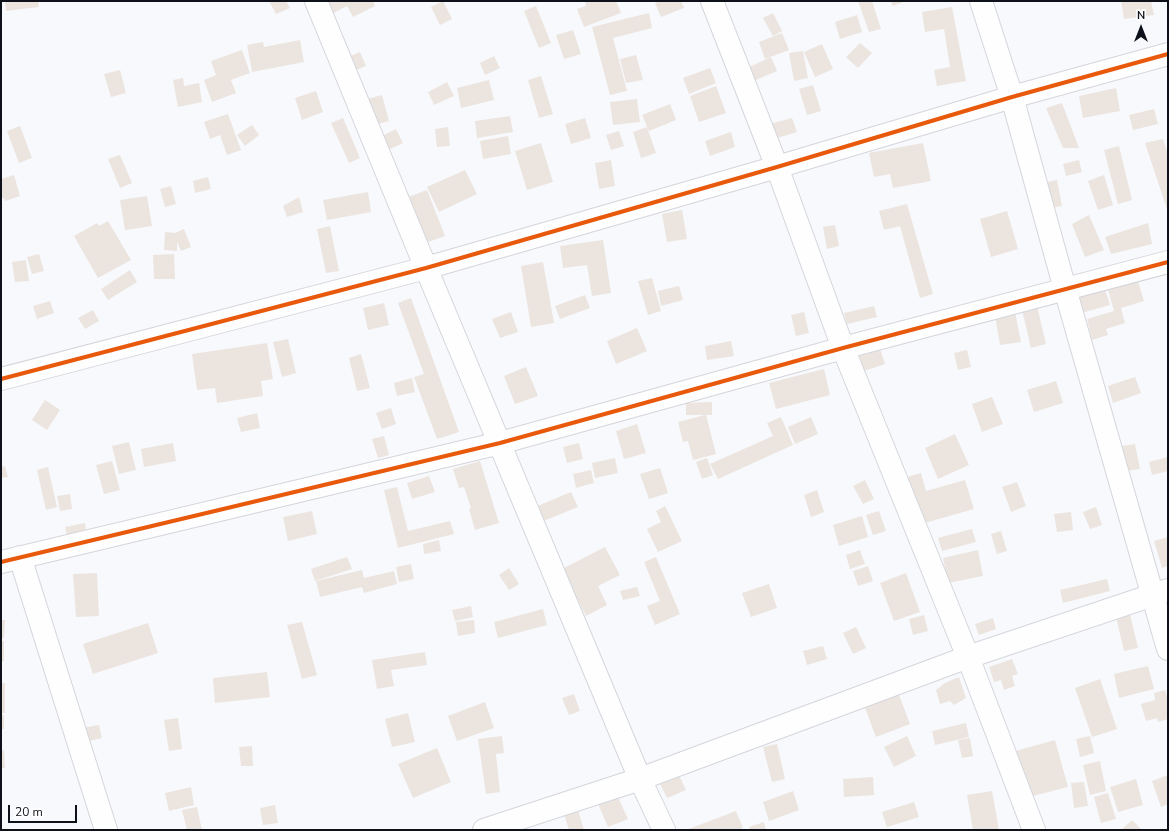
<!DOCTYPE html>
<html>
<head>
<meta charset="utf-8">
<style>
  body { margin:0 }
  #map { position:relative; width:1169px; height:831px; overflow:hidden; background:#f7f9fc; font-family:"Nunito Sans",sans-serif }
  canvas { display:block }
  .frame { position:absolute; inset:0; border:2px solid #0f111a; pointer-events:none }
  .north { position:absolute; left:1121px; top:8px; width:40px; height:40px; -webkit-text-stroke:3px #fff; paint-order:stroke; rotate:0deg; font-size:11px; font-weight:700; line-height:16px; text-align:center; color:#0f111a }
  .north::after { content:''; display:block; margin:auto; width:14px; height:18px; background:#0f111a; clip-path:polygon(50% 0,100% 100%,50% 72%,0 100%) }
  .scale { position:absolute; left:8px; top:805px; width:69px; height:18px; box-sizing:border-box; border:2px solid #0f111a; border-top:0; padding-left:5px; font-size:12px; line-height:14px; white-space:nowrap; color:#0f111a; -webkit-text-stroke:3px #fff; paint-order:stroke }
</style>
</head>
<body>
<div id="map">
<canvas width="1169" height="831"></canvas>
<div class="frame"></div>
<div class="north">N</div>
<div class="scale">20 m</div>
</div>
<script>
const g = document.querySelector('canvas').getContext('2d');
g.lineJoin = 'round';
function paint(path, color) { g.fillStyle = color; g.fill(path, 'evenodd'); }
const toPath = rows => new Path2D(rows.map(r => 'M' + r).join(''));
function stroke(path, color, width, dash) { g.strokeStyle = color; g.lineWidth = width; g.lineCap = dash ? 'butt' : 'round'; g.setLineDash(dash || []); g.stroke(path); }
const building = toPath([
  [5,1,38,1,39,7,6,11],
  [269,1,286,1,290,8,276,14],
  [323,1,373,1,375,6,353,17,347,6,328,16],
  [443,1,452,19,440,25,431,7],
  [585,1,616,1,621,13,584,27,577,9,586,6],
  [661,1,681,1,684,8,661,17,655,3],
  [858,1,872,1,881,29,869,32],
  [890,1,906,1,893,6],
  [1121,1,1151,1,1154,15,1124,19],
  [536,6,551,43,539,48,524,11],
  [952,7,966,81,937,86,934,70,950,67,944,29,925,32,922,12],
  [649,13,652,28,613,38,627,91,610,95,592,27],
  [773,13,782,31,773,36,763,18],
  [857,15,862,32,840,39,835,22],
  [573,30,581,54,564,59,556,35],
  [782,33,789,50,765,59,759,42],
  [300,40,304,62,252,72,247,45,263,42,264,47],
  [860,43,872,53,858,68,846,57],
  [822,44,833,69,815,77,804,52],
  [242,50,250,73,231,80,236,93,212,102,204,80,216,75,211,61],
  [803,51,808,78,794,81,789,53],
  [360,52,366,66,349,73,343,59],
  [636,55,643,80,626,83,620,59],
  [494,56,500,68,485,75,480,63],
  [771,57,777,71,751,82,745,69],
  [710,68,716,83,689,94,683,78],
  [120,70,126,93,111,97,104,74],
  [541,76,553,114,539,118,528,80],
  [183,78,184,86,199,83,202,102,178,107,173,80],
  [489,80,494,100,461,108,457,88],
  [447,82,454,96,434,105,428,92],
  [813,85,821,111,807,115,799,89],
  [716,86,726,113,699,122,690,96],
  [1116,88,1120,111,1083,118,1079,96],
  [316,91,323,112,302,120,295,98],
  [382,95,389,121,371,126,364,100],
  [637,99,640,122,613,125,610,102],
  [1062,103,1079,148,1063,148,1046,108],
  [670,104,676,120,649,131,642,115],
  [1154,109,1158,124,1133,130,1129,115],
  [228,114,241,150,227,155,220,135,210,139,204,122],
  [510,116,513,132,477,138,475,121],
  [343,118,360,158,349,163,331,123],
  [585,118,591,138,571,144,565,124],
  [792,118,797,132,774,139,770,124],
  [252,125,259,135,245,146,237,135],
  [20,126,32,158,19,163,7,131],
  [448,127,450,146,437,147,435,129],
  [647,127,656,153,641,158,633,132],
  [396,129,403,143,384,152,378,138],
  [619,131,624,146,611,150,606,135],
  [731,132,735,147,710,156,705,141],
  [508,136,511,154,483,159,480,141],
  [1163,139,1168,154,1168,212,1145,143],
  [541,143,553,182,527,190,515,151],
  [923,143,931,181,893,188,890,174,874,177,869,153],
  [1119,146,1132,200,1118,204,1104,150],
  [120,155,132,183,120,188,108,159],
  [611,160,615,186,599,189,595,163],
  [1079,160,1082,172,1066,176,1063,164],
  [465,170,477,194,439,212,427,187],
  [14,175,20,196,5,201,4,198,1,198,1,179],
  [1104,175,1113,205,1098,210,1088,181],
  [208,177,211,189,195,193,193,181],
  [1057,180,1062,206,1041,210,1036,184],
  [171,186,176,204,165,207,160,189],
  [427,190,445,236,417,246,400,200],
  [368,192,371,212,327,220,323,200],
  [147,196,152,226,125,230,120,200],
  [299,197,303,212,287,217,283,206],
  [907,204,933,294,920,298,900,226,884,230,879,211],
  [682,210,687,239,667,242,662,214],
  [1007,211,1018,249,991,257,980,219],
  [1089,215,1104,250,1085,257,1072,224],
  [108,221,131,260,98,278,74,236,97,223,99,226],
  [1148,223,1152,244,1111,254,1105,237],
  [835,225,839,246,827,249,823,227],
  [330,226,339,271,326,273,317,229],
  [184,229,191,247,181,251,177,242,177,251,164,250,165,232,175,233],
  [603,240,611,293,592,296,587,265,563,268,560,246],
  [39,254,44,271,32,274,27,257],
  [174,254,175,279,154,279,153,255],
  [26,260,29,281,15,282,12,262],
  [543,262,554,323,531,327,521,266],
  [130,270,137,282,108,300,101,289],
  [652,278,661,311,648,315,638,281],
  [1137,278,1144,301,1121,308,1125,323,1106,329,1108,335,1092,340,1087,319,1114,311,1107,286],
  [679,286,683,300,661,306,658,291],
  [1105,289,1110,305,1081,313,1076,297],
  [585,295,590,308,560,319,555,306],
  [411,298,459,432,437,439,414,377,424,374,398,303],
  [50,301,54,313,37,319,33,306],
  [384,303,389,325,368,330,363,308],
  [874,306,877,317,847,324,844,313],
  [1037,306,1046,344,1031,348,1022,310],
  [93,310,99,321,85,329,78,318],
  [511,312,518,332,500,338,492,319],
  [804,312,809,333,796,336,791,315],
  [1015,312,1021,342,1000,345,995,316],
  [637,328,647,351,616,364,607,341],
  [288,339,296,373,282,377,273,342],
  [877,339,885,364,864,371,856,346],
  [731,341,734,356,707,360,705,346],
  [267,343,273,379,261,381,263,396,217,403,215,388,197,390,192,354],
  [967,350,971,367,958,370,954,353],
  [361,354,370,388,357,391,349,358],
  [526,367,538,396,515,404,504,376],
  [824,369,830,395,776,409,769,383],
  [1135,377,1141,393,1113,403,1108,386],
  [412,378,415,392,397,396,394,383],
  [1056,381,1063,403,1034,412,1027,390],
  [992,397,1003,424,982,432,972,404],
  [45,400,60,410,47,430,32,420],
  [712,402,712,415,706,415,716,454,693,460,688,441,683,442,678,422,705,415,686,415,686,403],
  [391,408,396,424,382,429,376,413],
  [257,413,260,428,241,432,237,418],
  [781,417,793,445,718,479,710,464,773,436,767,423],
  [811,417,818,434,795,444,788,427],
  [637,424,646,453,624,459,616,431],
  [955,434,969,465,938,479,925,448],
  [384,436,389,455,378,458,372,439],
  [129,442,136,470,119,474,112,446],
  [173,443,176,461,144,467,141,449],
  [579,443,583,459,567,463,563,447],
  [1135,444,1140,469,1126,471,1122,446],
  [1168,457,1168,471,1152,475,1149,462],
  [615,458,618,473,595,478,592,463],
  [707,458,713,475,702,479,696,462],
  [112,461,120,490,104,494,96,465],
  [480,461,499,523,475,530,469,509,471,508,464,487,459,488,453,469],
  [5,466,8,477,1,478,1,467],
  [48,467,57,507,46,510,37,470],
  [660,468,668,493,649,499,640,474],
  [591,470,594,483,576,488,573,474],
  [921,473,926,491,965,480,974,509,921,524,907,477],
  [429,476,435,492,412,499,407,483],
  [865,480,874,499,863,504,853,486],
  [1017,482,1026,506,1011,512,1002,487],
  [397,487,408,531,450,521,454,534,398,548,384,490],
  [817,490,824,512,811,517,804,495],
  [571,492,578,507,541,522,535,507],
  [70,494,72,509,60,511,57,496],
  [665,506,682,541,658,552,647,529,661,522,656,511],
  [1096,507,1102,525,1090,529,1083,512],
  [312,511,317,534,288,541,283,517],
  [879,511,886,531,873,535,866,515],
  [1071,512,1073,530,1057,532,1054,514],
  [862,516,868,537,839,546,833,525],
  [85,523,87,536,68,540,65,527],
  [972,529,976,542,942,551,938,538],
  [1001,531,1007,551,997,554,991,534],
  [1168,537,1168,566,1162,568,1154,541],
  [439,540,441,551,424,554,423,544],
  [605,547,620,575,598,586,607,605,586,616,562,569],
  [860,550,865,564,850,569,846,555],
  [978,550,983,576,948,583,943,558],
  [347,557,352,569,315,581,311,569],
  [656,557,680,614,655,625,647,606,660,601,644,562],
  [411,564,414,579,399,582,396,567],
  [868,566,873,581,858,586,853,571],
  [509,568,519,584,509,590,499,575],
  [362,570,364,578,394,571,397,584,364,593,362,587,320,597,316,581],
  [97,573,99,616,76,617,73,574],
  [906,573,920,612,894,621,880,583],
  [1107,579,1110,591,1063,603,1060,590],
  [769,584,777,608,751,617,742,593],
  [637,587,640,596,623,600,620,591],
  [471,606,473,617,455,621,452,610],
  [543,609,547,625,498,638,494,622],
  [1129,610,1138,648,1124,651,1115,613],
  [924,615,928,631,913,635,909,619],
  [993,618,996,629,979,635,975,624],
  [1,620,5,620,4,638,1,638],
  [474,620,475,633,458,636,456,622],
  [302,622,317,675,302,679,287,625],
  [148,623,158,653,93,674,83,644],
  [856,627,866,648,853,654,843,633],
  [1,641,4,641,4,661,1,661],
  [823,646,827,659,807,665,803,651],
  [425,652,427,665,391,670,394,686,377,689,372,660],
  [1012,659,1018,674,1012,676,1015,686,1004,690,1001,680,994,682,989,667],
  [1148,666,1154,689,1119,698,1114,674],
  [267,672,270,697,215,703,213,678],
  [959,677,966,698,954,705,950,701,940,704,936,690,945,683],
  [1100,679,1117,729,1092,737,1075,688],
  [1,683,5,683,5,713,1,713],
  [1165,690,1168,700,1168,719,1158,722,1157,718,1146,721,1141,704,1155,700,1154,693],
  [898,692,910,724,876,737,864,705],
  [574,694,580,711,569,715,562,698],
  [485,702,494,728,457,741,448,716],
  [408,713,415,742,392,747,385,719],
  [1,715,4,715,4,729,1,729],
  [178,718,182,749,169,751,164,720],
  [966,723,969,737,935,745,932,731],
  [99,725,102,738,85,742,82,728],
  [502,736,504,753,496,754,500,792,486,794,478,739],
  [907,736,916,756,894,767,884,747],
  [1090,736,1094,753,1080,757,1076,739],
  [970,738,973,756,962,758,958,740],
  [1055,740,1068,787,1025,798,1012,752],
  [777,744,785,779,772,782,763,747],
  [252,746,253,766,241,766,239,747],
  [437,748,451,782,413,798,398,764],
  [4,750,5,768,1,768,1,751],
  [1100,761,1106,791,1090,795,1083,765],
  [677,771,686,790,667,798,658,780],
  [1168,775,1168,804,1161,807,1152,781],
  [873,777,874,795,844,797,843,779],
  [1136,779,1143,805,1118,812,1110,787],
  [1084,782,1088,806,1074,808,1071,783],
  [191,787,194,805,169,811,165,793],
  [793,791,799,810,769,821,763,802],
  [992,791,999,830,973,830,967,795],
  [1108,793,1116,819,1101,823,1094,797],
  [617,795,628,819,608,827,598,804],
  [914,802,919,817,887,827,882,812],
  [275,805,278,823,263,825,260,808],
  [197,807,202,830,187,830,182,810],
  [577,807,584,830,569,830,563,811],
  [736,811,743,828,739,830,686,830],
  [1132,820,1142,830,1121,830],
  [764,822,766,830,750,830,749,827]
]);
const minor = toPath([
  [316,1,426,268,640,779,664,830],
  [712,1,777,167,843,348,968,657,1034,830],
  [981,1,1012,97,1065,289,1168,649],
  [1,379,426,268,777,167,1012,97,1168,54],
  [20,557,106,830],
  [1,562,500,443,843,348,1168,262],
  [484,830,640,779,968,657,1168,590]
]);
const cycleway = toPath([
  [1,379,426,268,777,167,1012,97,1168,54],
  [1,562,500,443,843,348,1168,262]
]);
paint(building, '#ece5df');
stroke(minor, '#d4d6dc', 24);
stroke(minor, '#fefeff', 22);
stroke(cycleway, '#e8590c', 4);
</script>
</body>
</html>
